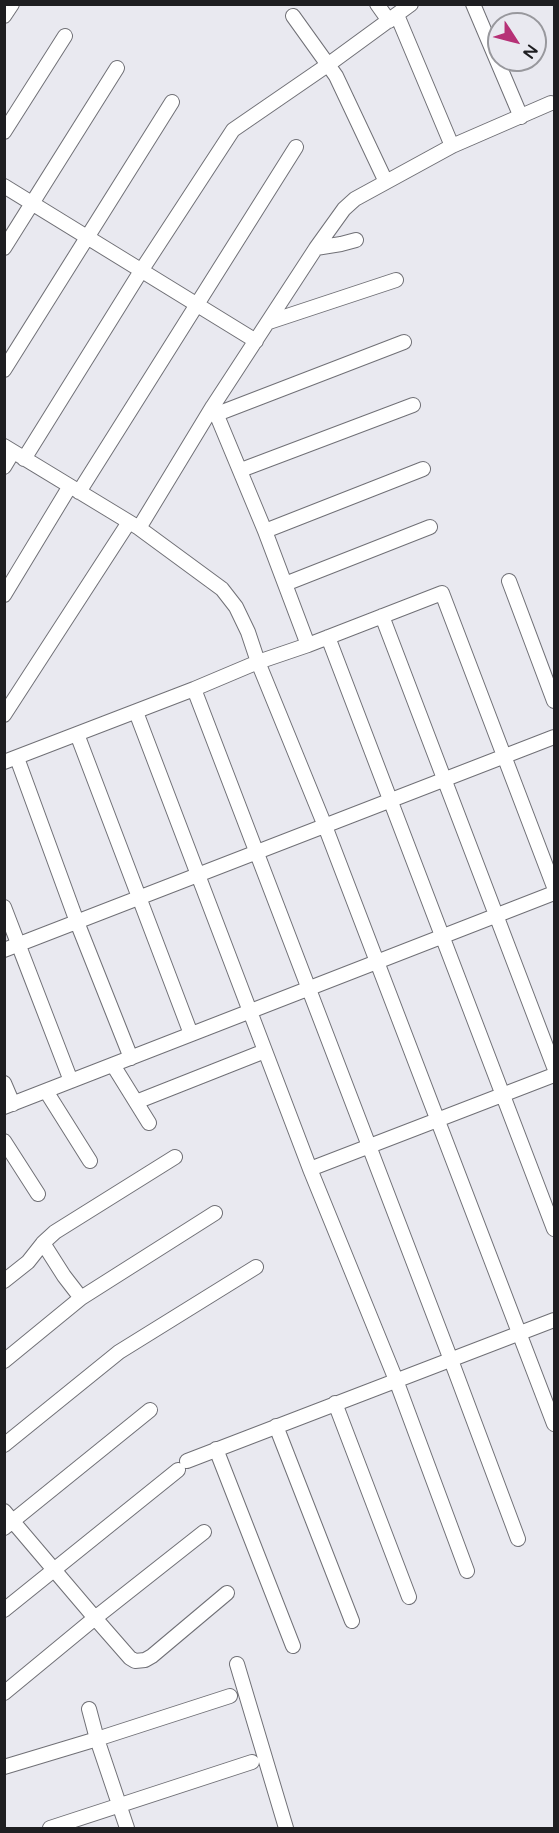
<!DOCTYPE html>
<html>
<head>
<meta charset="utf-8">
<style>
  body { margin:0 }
  #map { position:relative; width:559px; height:1833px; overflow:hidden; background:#e9e9f0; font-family:"Varela Round",sans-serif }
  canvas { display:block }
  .frame { position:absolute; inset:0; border:6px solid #1e1e21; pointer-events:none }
  .north { position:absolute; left:487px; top:12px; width:60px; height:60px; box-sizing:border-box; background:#e9e9f0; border:2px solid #98989d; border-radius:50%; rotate:126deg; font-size:16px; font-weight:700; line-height:24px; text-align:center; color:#1e1e21 }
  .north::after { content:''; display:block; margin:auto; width:21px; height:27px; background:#b63176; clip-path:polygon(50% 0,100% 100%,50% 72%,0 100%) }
</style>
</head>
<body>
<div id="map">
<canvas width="559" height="1833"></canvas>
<div class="frame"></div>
<div class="north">N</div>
</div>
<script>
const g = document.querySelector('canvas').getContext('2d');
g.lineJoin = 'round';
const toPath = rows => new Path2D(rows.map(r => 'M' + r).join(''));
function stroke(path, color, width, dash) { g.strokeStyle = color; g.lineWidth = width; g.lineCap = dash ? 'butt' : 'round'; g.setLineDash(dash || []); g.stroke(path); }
const minor = toPath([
  [377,4,389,21],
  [473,4,521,117],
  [397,15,452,146],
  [4,16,12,4],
  [293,16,336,76,386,182],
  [4,132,65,36],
  [4,186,256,341],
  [4,248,117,68],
  [316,248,341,244,356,240],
  [269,322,396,280],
  [4,370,172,102],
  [213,406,265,531,308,645],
  [217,414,404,342],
  [4,446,139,528,222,589,236,607,248,632,258,662,325,826,554,1424],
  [24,459,141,271,233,130,329,64,411,4],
  [4,467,13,452],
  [241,470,413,405],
  [79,492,296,147],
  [139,528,213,406,316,248,344,209,355,199,452,146,551,103],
  [265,531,423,469],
  [509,581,554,701],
  [285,584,430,527],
  [4,595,70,486],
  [382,616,554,1067],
  [328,637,554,1229],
  [194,689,451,1360,518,1539],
  [136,712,310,1169,396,1380,467,1571],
  [4,715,129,522],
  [77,734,191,1034],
  [17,758,77,922,131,1058],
  [4,762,194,689,258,662,308,645,442,593,554,887],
  [4,907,71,1081],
  [4,950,554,737],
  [113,1065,149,1123],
  [4,1083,13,1104],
  [46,1091,90,1161],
  [136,1102,265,1051],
  [4,1107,554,893],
  [4,1141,38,1194],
  [310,1169,554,1075],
  [43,1243,64,1276,81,1298],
  [4,1281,28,1262,43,1243,55,1232,175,1157],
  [4,1361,81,1298,215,1213],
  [335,1403,409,1597],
  [276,1426,352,1621],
  [4,1445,119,1352,256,1267],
  [216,1449,293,1646],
  [187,1461,554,1320],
  [4,1511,95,1618,130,1658,135,1661,145,1660,152,1656,227,1593],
  [4,1528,150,1410],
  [4,1610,178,1470],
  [237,1664,286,1828],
  [4,1693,95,1618,204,1532],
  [4,1767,97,1739,89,1709],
  [50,1828,252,1762],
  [127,1828,97,1739,230,1696]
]);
stroke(minor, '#707076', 16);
stroke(minor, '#fff', 14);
</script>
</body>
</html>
